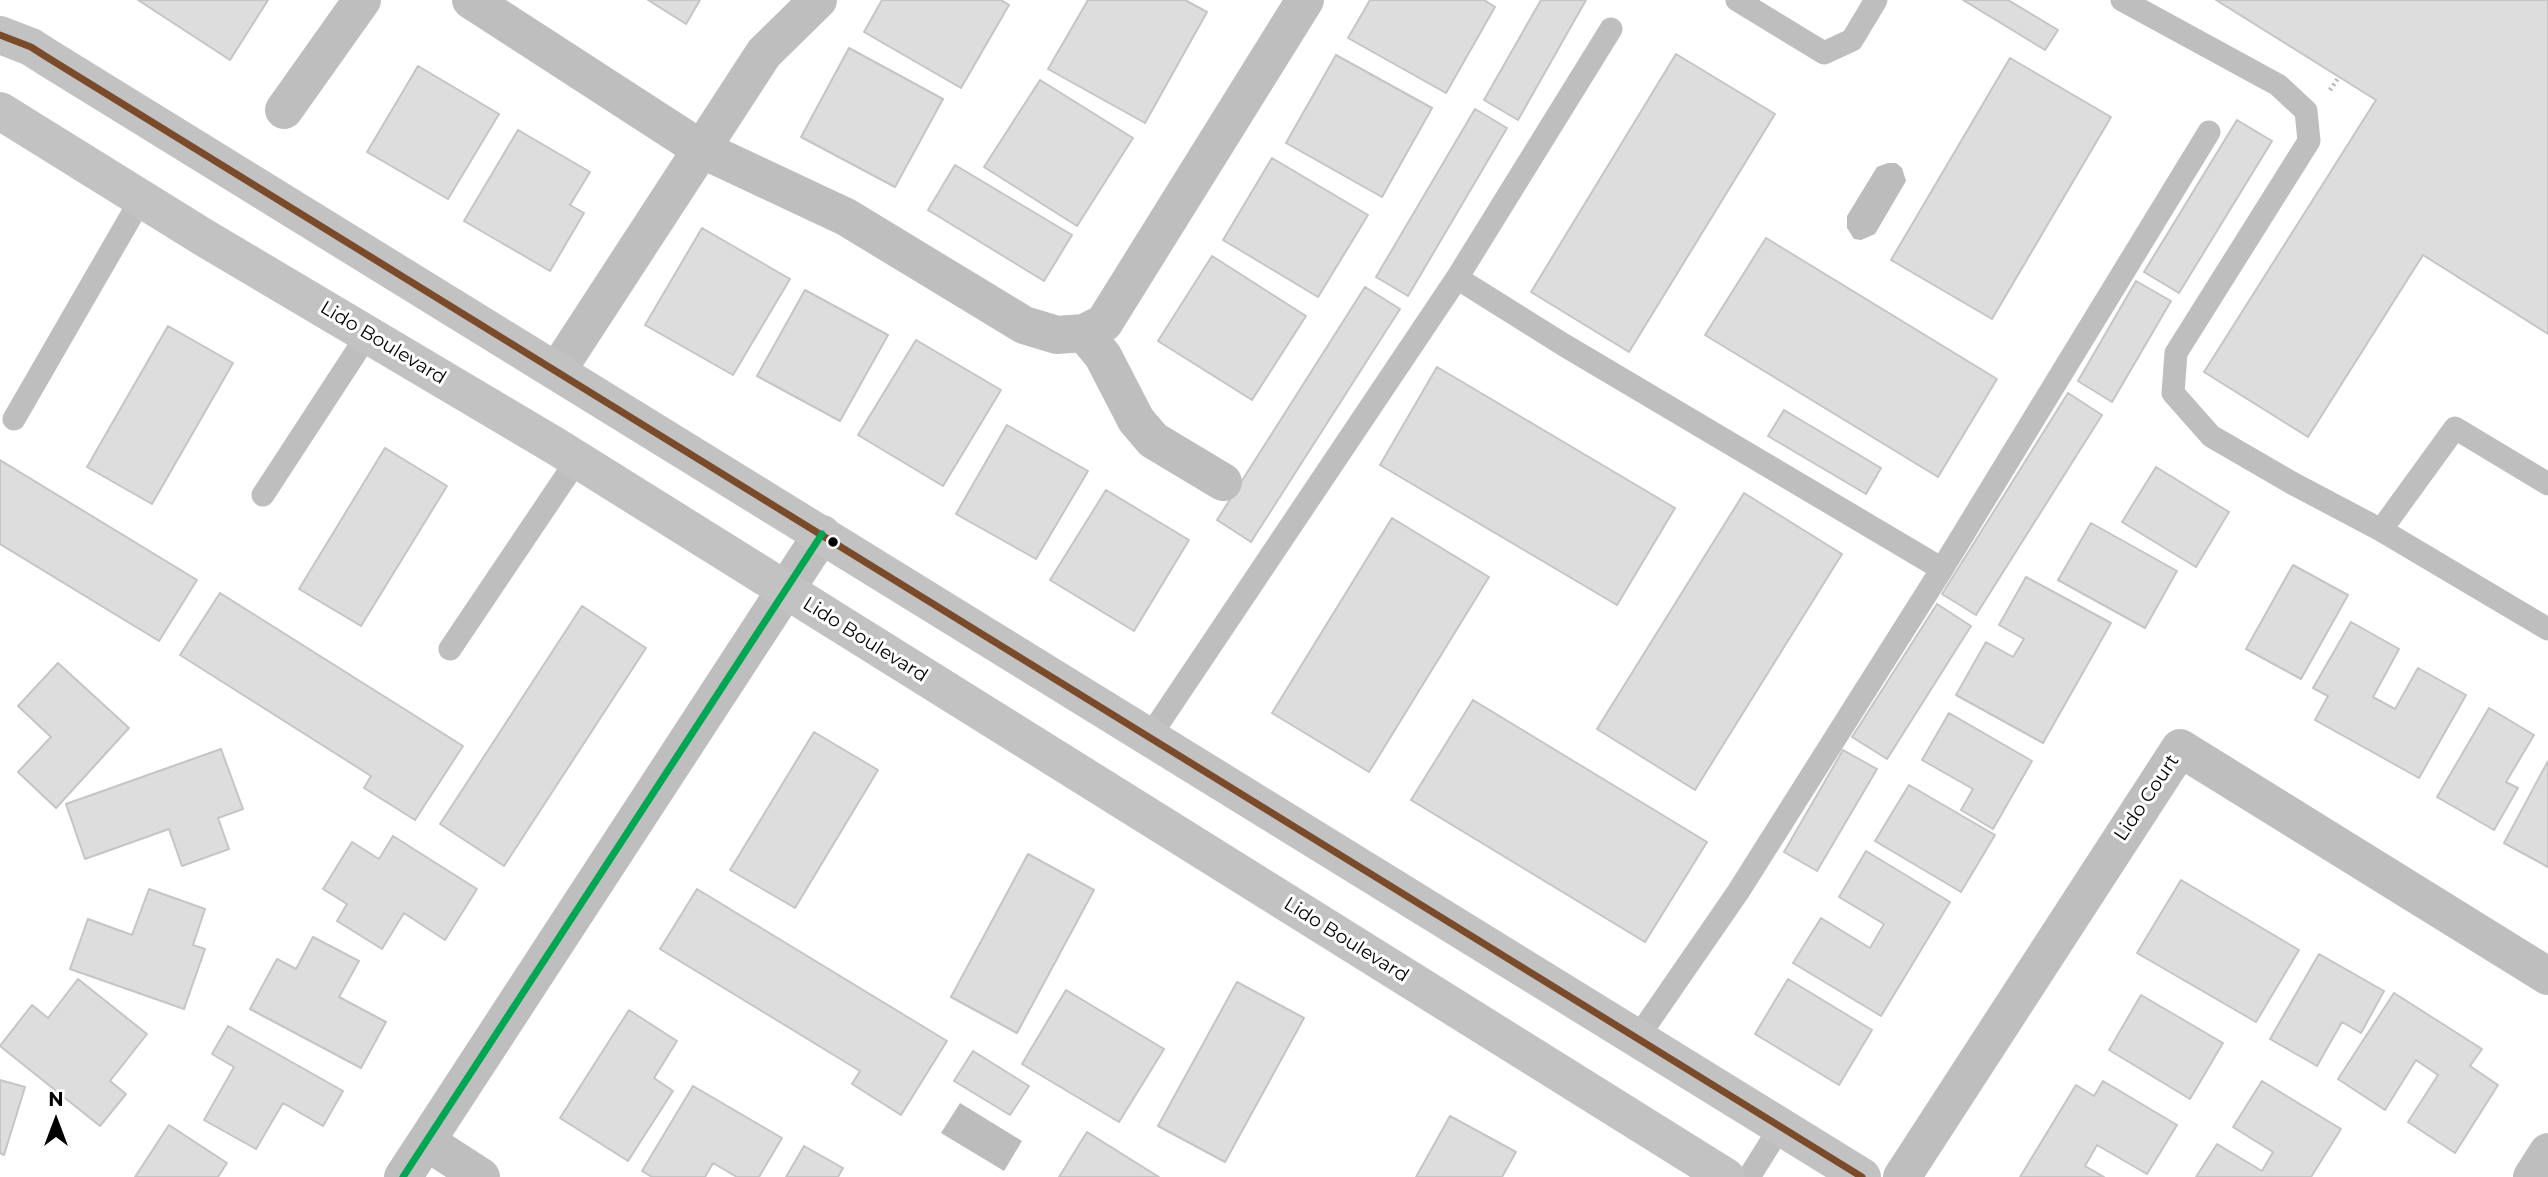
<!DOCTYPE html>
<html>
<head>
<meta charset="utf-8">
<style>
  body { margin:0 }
  #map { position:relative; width:2548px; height:1177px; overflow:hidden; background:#fff; font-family:Montserrat,sans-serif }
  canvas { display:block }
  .north { position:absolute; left:21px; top:1086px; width:70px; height:70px; -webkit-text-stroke:5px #fff; paint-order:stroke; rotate:0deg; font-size:19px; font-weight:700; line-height:28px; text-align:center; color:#000 }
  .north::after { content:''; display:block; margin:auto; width:24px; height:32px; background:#000; clip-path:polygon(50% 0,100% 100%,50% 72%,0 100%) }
</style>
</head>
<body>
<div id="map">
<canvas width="2548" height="1177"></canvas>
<div class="north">N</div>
</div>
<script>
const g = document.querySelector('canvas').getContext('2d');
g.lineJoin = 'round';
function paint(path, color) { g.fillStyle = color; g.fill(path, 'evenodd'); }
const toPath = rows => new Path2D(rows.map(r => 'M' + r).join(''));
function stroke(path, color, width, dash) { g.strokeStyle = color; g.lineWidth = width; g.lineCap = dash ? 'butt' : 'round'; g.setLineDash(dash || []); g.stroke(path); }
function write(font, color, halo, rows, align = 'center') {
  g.font = font + ' Montserrat,sans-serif'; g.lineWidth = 6; g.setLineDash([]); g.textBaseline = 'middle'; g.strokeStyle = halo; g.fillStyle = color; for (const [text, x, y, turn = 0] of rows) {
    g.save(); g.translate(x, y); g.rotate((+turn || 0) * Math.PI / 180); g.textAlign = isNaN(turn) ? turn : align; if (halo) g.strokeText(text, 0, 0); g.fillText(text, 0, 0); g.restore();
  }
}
const water = toPath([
  [1888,163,1896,163,1902,168,1906,181,1875,234,1861,240,1854,239,1847,228,1847,216,1877,167],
  [960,1103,1022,1141,1004,1171,941,1133]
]);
const building = toPath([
  [138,0,268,0,230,60,138,0],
  [648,0,700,0,686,24,648,0],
  [882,0,1001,0,1009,5,961,88,864,32,882,0],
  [1088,0,1185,0,1207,12,1145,123,1048,69,1088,0],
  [1370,0,1484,0,1495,7,1446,93,1348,38,1370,0],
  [1541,0,1586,0,1518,120,1484,100,1541,0],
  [1963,0,2008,0,2058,30,2045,50,1963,0],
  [2216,0,2548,0,2548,334,2423,255,2308,437,2204,372,2376,100,2216,0],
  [849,48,943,99,895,187,801,137,849,48],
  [1676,54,1775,114,1629,352,1531,292,1676,54],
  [1336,55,1432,108,1382,197,1286,143,1336,55],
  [2010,58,2111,117,1992,319,1891,260,2010,58],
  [418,66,499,114,448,199,367,152,418,66],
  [1040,80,1133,138,1077,226,984,167,1040,80],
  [1475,109,1507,128,1408,296,1376,277,1475,109],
  [2237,120,2272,141,2179,293,2144,272,2237,120],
  [518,130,590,172,570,205,584,213,550,271,464,221,518,130],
  [1272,158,1368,215,1318,297,1223,240,1272,158],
  [955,165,1072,235,1044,281,928,210,955,165],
  [702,228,790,279,733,375,645,325,702,228],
  [1766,238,1997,379,1938,477,1705,335,1766,238],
  [1212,256,1306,316,1252,400,1158,341,1212,256],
  [2136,281,2171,301,2112,402,2078,381,2136,281],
  [1365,287,1400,309,1251,542,1217,520,1365,287],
  [805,290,888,335,840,421,757,376,805,290],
  [168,326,233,363,152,504,87,467,168,326],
  [916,340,1001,390,943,486,858,435,916,340],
  [1437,367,1675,508,1617,605,1380,465,1437,367],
  [2068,393,2102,415,1976,615,1942,594,2068,393],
  [1784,410,1881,468,1866,494,1768,436,1784,410],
  [1007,425,1088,471,1036,559,956,514,1007,425],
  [385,448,447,486,361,626,299,589,385,448],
  [0,460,197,580,159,641,0,544,0,460],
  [2156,467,2229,512,2196,567,2122,522,2156,467],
  [1106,490,1189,540,1134,631,1050,580,1106,490],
  [1744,493,1842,554,1695,790,1597,729,1744,493],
  [1392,518,1489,577,1369,772,1272,713,1392,518],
  [2091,523,2177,571,2145,628,2058,580,2091,523],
  [2293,565,2348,595,2301,679,2246,649,2293,565],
  [2026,577,2111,623,2043,743,1956,695,1986,642,2013,657,2024,639,1999,625,2026,577],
  [220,593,463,746,415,820,364,788,371,776,180,655,220,593],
  [1937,604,1971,626,1887,759,1852,737,1937,604],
  [582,606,646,648,504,866,440,824,582,606],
  [2351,622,2399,649,2373,697,2395,709,2418,668,2466,695,2419,778,2315,720,2328,696,2313,688,2351,622],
  [58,663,129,728,56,808,18,772,51,737,18,706,58,663],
  [1473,700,1707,842,1645,942,1411,800,1473,700],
  [2489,708,2534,735,2506,782,2518,788,2494,830,2437,797,2489,708],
  [1949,713,2032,761,1993,829,1961,810,1973,789,1922,760,1949,713],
  [814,732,878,770,795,908,730,870,814,732],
  [221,749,243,809,218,818,229,849,182,866,169,829,85,859,66,804,221,749],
  [1843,750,1877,769,1817,871,1784,852,1843,750],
  [2548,761,2548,867,2504,843,2548,761],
  [1909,785,1995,835,1961,892,1875,841,1909,785],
  [393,836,477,889,445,940,404,913,382,949,337,921,347,904,323,889,352,842,379,859,393,836],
  [1866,851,1950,902,1881,1016,1793,963,1821,918,1870,948,1884,924,1839,897,1866,851],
  [1028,854,1094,890,1017,1033,951,997,1028,854],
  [2181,880,2299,950,2256,1022,2137,953,2181,880],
  [149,889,205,909,193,945,205,949,184,1009,70,969,88,919,132,935,149,889],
  [697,889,947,1041,901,1115,852,1084,860,1071,660,949,697,889],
  [313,937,359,961,339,997,386,1022,361,1068,250,1009,277,959,296,969,313,937],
  [2319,954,2384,991,2361,1033,2342,1022,2317,1066,2270,1039,2319,954],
  [78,979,147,1034,110,1081,126,1094,100,1126,0,1046,32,1005,48,1018,78,979],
  [1788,979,1872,1030,1839,1085,1755,1034,1788,979],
  [1237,982,1304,1018,1225,1162,1158,1126,1237,982],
  [1066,990,1164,1049,1119,1122,1022,1064,1066,990],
  [2394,993,2482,1049,2470,1066,2498,1085,2455,1153,2408,1122,2438,1075,2416,1060,2385,1110,2338,1079,2394,993],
  [2141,995,2223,1043,2190,1099,2109,1050,2141,995],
  [629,1010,677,1041,654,1078,673,1091,628,1161,560,1118,629,1010],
  [228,1026,343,1091,323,1126,283,1103,256,1149,204,1120,234,1067,212,1054,228,1026],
  [973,1051,1029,1086,1010,1115,954,1081,973,1051],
  [0,1080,25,1087,4,1155,0,1153,0,1080],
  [2103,1081,2177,1125,2147,1174,2097,1145,2085,1166,2104,1177,2020,1177,2076,1085,2094,1096,2103,1081],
  [2262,1081,2341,1129,2311,1177,2196,1177,2217,1144,2262,1171,2273,1152,2233,1127,2262,1081],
  [693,1086,782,1138,759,1177,737,1177,713,1163,705,1177,652,1177,642,1171,693,1086],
  [1450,1116,1516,1152,1502,1177,1416,1177,1450,1116],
  [169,1125,227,1163,218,1177,135,1177,169,1125],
  [1087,1132,1159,1177,1059,1177,1087,1132],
  [804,1146,843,1168,838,1177,786,1177,804,1146]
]);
const path = toPath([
  [2330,90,2339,77]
]);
const lane = toPath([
  [1737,0,1824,53,1852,40,1876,0],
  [2122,0,2278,85,2306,111,2309,141,2176,353,2173,393,2211,436,2292,483,2381,530,2455,428,2548,484],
  [1457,278,1564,345,1942,569],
  [14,419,141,199],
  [263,495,368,334],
  [2381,530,2548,629],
  [450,649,577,460],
  [1150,736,1457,278,1611,29],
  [1638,1037,1738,892,1942,569,2209,132],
  [1749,1177,1781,1126]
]);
const street = toPath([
  [471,0,701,149,846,217,1024,325,1057,335,1084,333,1104,323,1305,0],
  [284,110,362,0],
  [1084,333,1103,356,1136,420,1153,440,1223,482],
  [557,371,764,53,818,0],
  [427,1142,481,1177],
  [403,1177,822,534],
  [1902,1177,2180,748,2548,976],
  [2532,1177,2548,1152]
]);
const secondary = toPath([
  [0,35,31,47,45,56,1862,1177],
  [0,111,203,237,557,447,1726,1177]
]);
const bus1 = toPath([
  [0,35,31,47,45,56,1862,1177]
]);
const bus2 = toPath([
  [403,1177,822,534]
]);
const markers = [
  [833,542,6,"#000"]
];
const streetNames = [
  ["Lido Boulevard",383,343,31],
  ["Lido Boulevard",865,640,32],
  ["Lido Court",2147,798,-56],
  ["Lido Boulevard",1346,940,32]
];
paint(water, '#bcbcbc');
paint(building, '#ddd');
stroke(building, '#c5c5c5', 2);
stroke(path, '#b8b8b8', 4.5, [2, 3.5]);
stroke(lane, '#bebebe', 23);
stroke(street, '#bebebe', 38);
stroke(secondary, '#c2c2c2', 38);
stroke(bus1, '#7a4b2a', 7);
stroke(bus2, '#00a651', 7);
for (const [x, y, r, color] of markers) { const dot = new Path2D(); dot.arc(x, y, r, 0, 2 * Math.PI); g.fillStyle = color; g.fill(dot); stroke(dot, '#fff', 2.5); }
write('19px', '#000', '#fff', streetNames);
</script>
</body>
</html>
